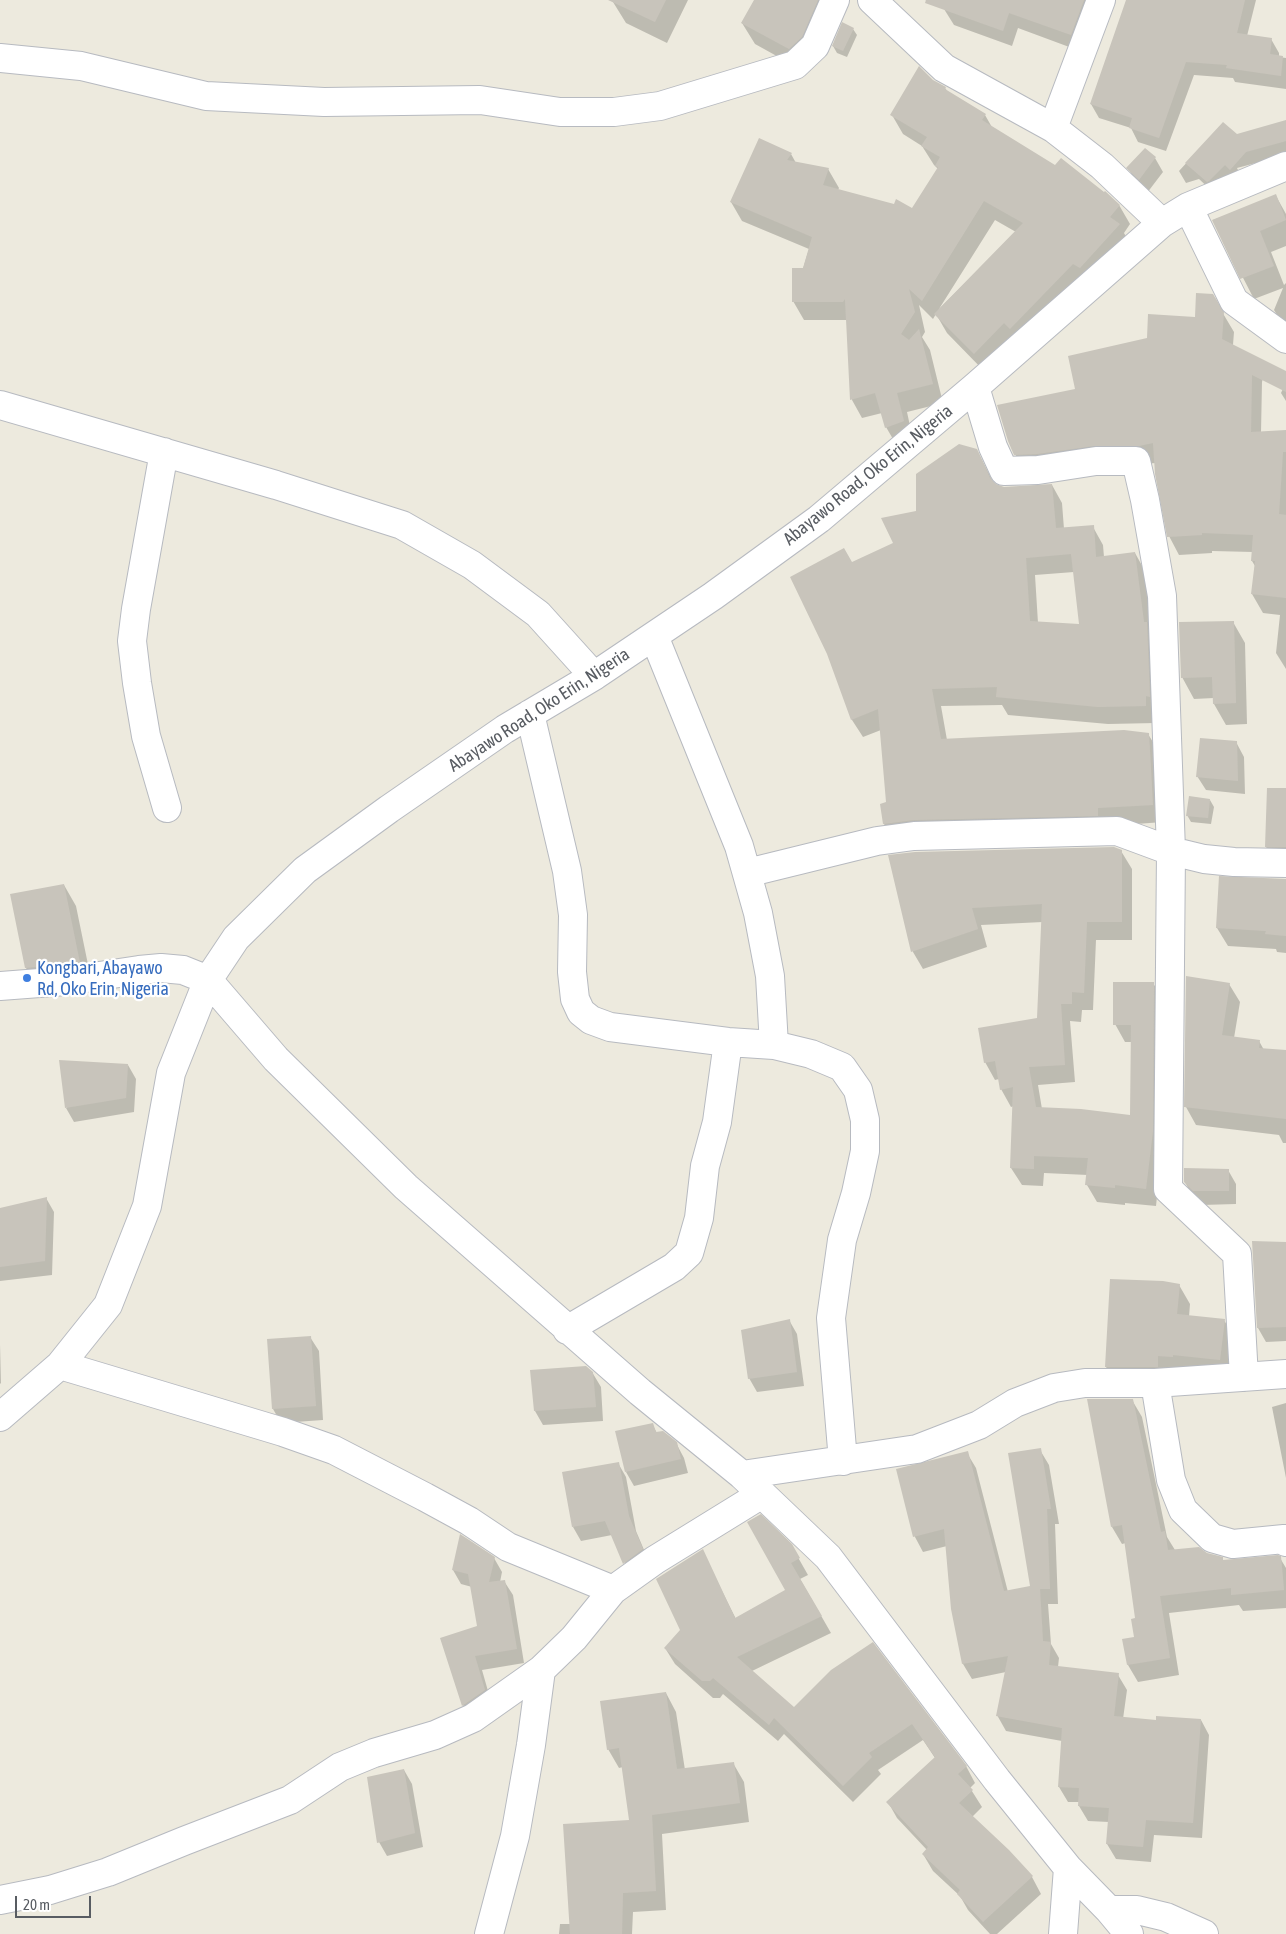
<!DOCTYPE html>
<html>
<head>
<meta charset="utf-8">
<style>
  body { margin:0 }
  #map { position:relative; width:1286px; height:1934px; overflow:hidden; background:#edeade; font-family:"Asap Condensed",sans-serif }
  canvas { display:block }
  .scale { position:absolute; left:15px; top:1896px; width:76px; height:22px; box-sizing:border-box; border:2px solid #585c62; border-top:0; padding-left:6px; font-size:15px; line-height:18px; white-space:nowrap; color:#585c62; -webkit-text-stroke:4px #fff; paint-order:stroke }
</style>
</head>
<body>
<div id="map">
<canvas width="1286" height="1934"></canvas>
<div class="scale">20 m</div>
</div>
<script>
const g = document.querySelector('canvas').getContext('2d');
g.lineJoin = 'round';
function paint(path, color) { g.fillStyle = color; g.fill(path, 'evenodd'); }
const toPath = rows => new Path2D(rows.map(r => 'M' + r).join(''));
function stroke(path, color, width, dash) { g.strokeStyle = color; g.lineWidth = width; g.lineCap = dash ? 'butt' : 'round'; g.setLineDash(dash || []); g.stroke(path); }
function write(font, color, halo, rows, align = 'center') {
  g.font = font + ' "Asap Condensed",sans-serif'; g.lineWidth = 4.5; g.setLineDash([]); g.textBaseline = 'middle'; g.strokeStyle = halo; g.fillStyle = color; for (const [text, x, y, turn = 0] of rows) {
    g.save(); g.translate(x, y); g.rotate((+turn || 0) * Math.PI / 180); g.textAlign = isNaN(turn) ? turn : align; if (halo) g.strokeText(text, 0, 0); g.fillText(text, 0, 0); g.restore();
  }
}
const shadow = toPath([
  [614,0,688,0,667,43,626,23,613,2],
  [755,0,823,0,802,70,755,44,742,23],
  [925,0,1096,0,1080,51,1018,28,1012,46,954,25,944,9,945,7],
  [1127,0,1256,0,1247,36,1271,39,1279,53,1279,57,1286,58,1286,89,1235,82,1233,78,1194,75,1166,151,1138,142,1131,128,1099,118,1091,104],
  [853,29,857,35,847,57,837,53,833,46],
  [933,81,945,88,948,92,985,115,993,129,1119,205,1130,224,1124,233,1130,244,985,372,947,333,936,314,933,319,919,305,925,332,922,337,930,350,943,403,907,412,913,440,897,446,886,427,882,413,862,418,852,400,848,320,804,320,793,301,809,249,742,221,731,202,791,154,796,163,828,169,839,188,838,190,912,210,938,169,934,165,922,146,903,134,892,115],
  [995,220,1016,232,939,309],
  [1223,123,1236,135,1286,124,1286,155,1237,168,1238,170,1215,194,1199,179,1186,183,1179,171],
  [1155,158,1163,172,1147,193,1136,182,1128,168],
  [1276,196,1286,214,1286,246,1271,252,1284,285,1286,283,1286,330,1274,310,1283,288,1254,299,1213,220],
  [1212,295,1234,332,1233,345,1264,374,1262,382,1261,433,1286,431,1286,669,1276,653,1280,615,1263,613,1252,594,1255,566,1252,561,1253,552,1212,551,1212,553,1179,555,1169,536,1156,463,1026,473,1015,454,1077,390,1148,339,1196,318],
  [1286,382,1286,401,1281,393],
  [977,450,994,484,1004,488,1052,485,1062,503,1064,529,1093,527,1103,545,1104,557,1135,553,1145,571,1153,635,1156,723,1108,724,1008,715,1002,705,941,706,947,740,1148,734,1159,752,1163,822,895,842,884,824,881,805,887,803,881,730,863,737,852,720,828,653,852,564,895,544,917,512],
  [1074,572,1081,625,1038,623,1035,575],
  [1233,622,1245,643,1247,724,1226,725,1214,704,1214,698,1194,699,1182,677],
  [1236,742,1244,757,1245,794,1206,790,1197,776],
  [1286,790,1286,865,1277,865,1266,847],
  [1210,800,1214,807,1211,824,1191,822,1187,815],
  [1121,851,1132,869,1132,940,1096,940,1093,1010,1082,1010,1081,1022,1070,1021,1075,1082,1038,1085,1042,1109,1131,1116,1132,1042,1125,1042,1115,1024,1153,983,1164,1001,1162,1150,1156,1206,1125,1203,1125,1205,1097,1202,1087,1185,1088,1175,1044,1173,1043,1186,1022,1185,1011,1168,1014,1106,1011,1107,1001,1089,999,1079,995,1080,985,1062,1039,1019,1043,922,981,925,987,947,923,969,913,952,890,856],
  [1286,880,1286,953,1277,952,1276,949,1228,946,1217,928],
  [64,885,76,906,92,984,38,989,26,968,11,895],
  [1229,984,1240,1002,1234,1038,1259,1041,1264,1050,1286,1052,1286,1143,1283,1143,1279,1135,1196,1125,1186,1107],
  [128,1065,136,1079,134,1112,74,1122,66,1108],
  [1228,1170,1236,1184,1236,1204,1202,1205,1193,1197,1185,1182],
  [46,1198,54,1212,52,1275,0,1281,0,1209],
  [1286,1243,1286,1341,1266,1342,1258,1328],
  [1112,1280,1179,1285,1190,1304,1189,1317,1224,1320,1235,1339,1231,1378,1117,1386,1106,1367],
  [789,1320,797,1334,804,1386,757,1392,749,1378],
  [310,1337,319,1351,323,1420,281,1423,273,1409],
  [0,1344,1,1384,0,1383],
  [531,1371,592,1372,601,1387,603,1421,543,1425,535,1411],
  [1132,1400,1142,1417,1167,1537,1175,1550,1207,1554,1222,1558,1224,1561,1280,1558,1286,1568,1286,1608,1243,1611,1239,1605,1169,1613,1179,1675,1138,1682,1128,1665,1124,1640,1135,1638,1137,1619,1126,1543,1122,1544,1112,1527],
  [1286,1403,1286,1478,1272,1407],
  [652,1424,657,1433,676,1443,684,1458,688,1473,634,1486,626,1472],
  [1040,1450,1049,1465,1059,1524,1055,1524,1058,1604,1048,1604,1051,1644,1059,1658,1058,1667,1118,1675,1127,1690,1123,1719,1157,1722,1201,1720,1209,1735,1202,1838,1154,1835,1151,1862,1116,1859,1107,1844,1109,1822,1088,1821,1079,1806,1079,1802,1068,1802,1059,1787,1062,1741,1006,1731,997,1715,1006,1672,972,1679,963,1664,947,1546,923,1552,915,1537,898,1470,967,1453,976,1468,1008,1592,1031,1587],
  [618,1463,626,1477,636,1531,650,1564,632,1577,612,1535,581,1541,573,1527],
  [791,1545,808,1575,800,1579,831,1633,752,1671,794,1709,873,1644,966,1766,975,1783,970,1788,982,1807,972,1817,1008,1851,1032,1877,1041,1894,997,1934,990,1934,968,1910,960,1896,933,1871,923,1854,927,1850,897,1818,888,1802,935,1758,923,1740,878,1770,881,1774,853,1802,784,1734,778,1741,723,1694,720,1698,713,1698,675,1664,665,1648,681,1630,702,1551,736,1619,787,1590],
  [494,1558,502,1572,500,1582,504,1581,513,1595,524,1663,482,1670,492,1705,471,1719,463,1705,441,1639,478,1627,472,1587,461,1584,453,1570],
  [666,1693,676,1712,685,1770,733,1763,744,1782,749,1822,662,1834,666,1910,633,1912,632,1934,559,1934,560,1924,571,1924,630,1821,623,1767,619,1768,608,1749],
  [404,1770,412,1784,423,1847,387,1856,379,1842]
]);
const building = toPath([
  [608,0,666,0,655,22],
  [754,0,818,0,802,37,789,49,741,23],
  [926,0,1084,0,1071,35,1009,13,1003,31,925,3],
  [1126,0,1245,0,1237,33,1272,38,1270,54,1283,56,1281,76,1226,68,1227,65,1186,62,1159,138,1129,128,1132,118,1090,104],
  [842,22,854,28,843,51,832,46],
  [919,66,933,80,946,87,945,89,986,114,982,120,1055,165,1061,158,1104,192,1105,191,1120,205,1110,217,1120,224,1080,268,1073,264,1010,329,1004,323,974,354,934,314,1023,223,984,201,922,301,909,289,915,312,901,334,909,340,919,329,933,384,897,393,904,421,885,428,875,393,850,400,845,299,843,302,792,302,792,268,803,268,812,237,730,202,759,138,792,153,787,160,829,168,823,185,894,204,896,199,912,208,938,167,935,166,940,157,921,146,927,137,890,115],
  [1286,120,1286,141,1246,152,1230,170,1225,165,1209,181,1207,182,1185,163,1223,122,1237,134],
  [1145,148,1156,157,1139,180,1126,168],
  [1276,194,1286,220,1260,231,1274,266,1240,279,1212,220],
  [1196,293,1213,294,1224,312,1222,339,1286,371,1286,392,1252,375,1251,432,1286,430,1286,452,1283,452,1279,514,1286,515,1286,598,1251,594,1255,561,1251,561,1253,535,1202,533,1202,535,1167,537,1155,474,1153,443,1139,446,1094,446,1037,454,1014,455,1008,441,997,405,1075,389,1068,356,1147,338,1148,314,1195,317],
  [959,444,977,449,990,478,996,484,1004,487,1052,484,1056,528,1094,525,1096,557,1135,552,1144,622,1147,622,1150,697,1146,696,1146,706,1098,707,996,697,997,687,932,689,941,739,1124,730,1149,733,1153,805,1098,808,1098,816,914,820,883,824,880,804,886,802,878,709,851,720,827,654,790,577,844,548,852,562,893,543,881,518,916,511,916,474],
  [1071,554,1079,624,1030,621,1026,558],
  [1234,621,1236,703,1213,704,1212,677,1181,678,1179,622],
  [1200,738,1237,741,1238,781,1196,777],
  [1267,788,1286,788,1286,847,1265,847],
  [1189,796,1210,799,1208,818,1186,816],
  [1114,847,1122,850,1122,922,1087,922,1084,993,1072,992,1072,1004,1061,1004,1065,1065,1029,1067,1036,1107,1081,1109,1130,1115,1131,1025,1113,1025,1113,982,1154,982,1153,1131,1146,1189,1115,1185,1115,1188,1085,1185,1088,1158,1034,1156,1034,1169,1010,1168,1013,1087,1000,1090,995,1061,984,1063,978,1028,1037,1018,1042,904,972,908,978,929,911,952,888,855,915,852],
  [1219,876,1286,879,1286,936,1265,934,1266,931,1216,928],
  [64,884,80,963,25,968,10,894],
  [1186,976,1230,983,1222,1035,1260,1040,1259,1048,1286,1050,1286,1119,1184,1107],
  [59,1060,128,1064,126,1098,65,1108],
  [1184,1168,1229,1169,1229,1191,1193,1191,1184,1182],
  [47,1197,45,1261,0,1267,0,1208],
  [1252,1241,1286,1242,1286,1327,1257,1328],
  [1110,1279,1163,1281,1180,1284,1177,1314,1225,1319,1220,1360,1173,1355,1173,1357,1158,1356,1158,1367,1105,1367],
  [790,1319,797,1372,748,1379,741,1330],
  [311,1336,316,1406,272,1409,267,1339],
  [586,1366,593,1372,596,1407,534,1411,530,1370],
  [1087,1399,1133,1399,1161,1532,1165,1531,1168,1550,1199,1547,1207,1553,1223,1557,1223,1560,1278,1555,1281,1556,1284,1590,1231,1595,1231,1588,1160,1596,1170,1658,1127,1665,1122,1639,1134,1637,1131,1619,1135,1618,1122,1525,1111,1527],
  [653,1423,656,1432,663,1431,677,1442,681,1459,625,1472,615,1431],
  [1041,1448,1051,1509,1047,1509,1050,1589,1040,1589,1043,1641,1051,1642,1049,1665,1119,1673,1114,1716,1156,1720,1156,1716,1201,1719,1193,1823,1146,1820,1143,1847,1106,1844,1109,1808,1078,1806,1079,1788,1058,1787,1062,1728,996,1716,1008,1656,962,1664,951,1609,944,1529,913,1537,896,1469,968,1451,1004,1591,1030,1586,1008,1453],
  [619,1462,629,1516,643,1549,623,1564,605,1521,572,1527,562,1472],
  [761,1514,792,1544,800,1558,791,1563,822,1616,737,1657,794,1707,831,1670,873,1642,967,1766,958,1774,973,1790,959,1803,1009,1850,1033,1876,983,1922,957,1894,960,1890,922,1854,928,1847,886,1802,935,1757,912,1724,869,1753,872,1757,843,1786,774,1718,769,1725,713,1678,710,1681,702,1681,664,1648,680,1630,656,1579,703,1549,735,1618,785,1590,747,1522],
  [460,1534,495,1557,489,1582,505,1580,517,1649,475,1656,485,1690,462,1706,440,1638,477,1626,468,1574,452,1570],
  [666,1692,677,1769,734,1762,740,1803,652,1815,656,1891,623,1893,622,1934,570,1934,563,1824,629,1820,619,1748,607,1750,600,1701],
  [404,1769,415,1833,377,1843,367,1777]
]);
const minor = toPath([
  [872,0,944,68,1053,128,1102,166,1162,223],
  [0,58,81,66,206,96,324,102,480,100,560,112,614,112,660,106,795,65,815,46,835,0],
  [1053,128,1101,0],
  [1188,207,1234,301,1286,339],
  [975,387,993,447,1004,471,1038,470,1096,461,1136,461,1145,500,1162,596,1171,851,1168,1189,1237,1254,1244,1377],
  [0,405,276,485,402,525,472,565,538,614,594,676],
  [164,452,136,609,132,641,137,683,146,736,167,808],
  [654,636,739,846,758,913,770,976,774,1045],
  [530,714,567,871,573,915,572,972,575,999,581,1012,591,1020,610,1027,728,1042,774,1045,811,1054,842,1067,858,1090,865,1120,865,1151,856,1193,842,1240,831,1318,843,1461],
  [747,873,877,841,914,836,1117,831,1171,851,1204,859,1234,862,1286,863],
  [0,986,66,981,139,970,161,968,183,970,208,980,276,1059,406,1187,640,1392,742,1475,828,1557,997,1780,1068,1868,1109,1910,1129,1934],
  [567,1330,674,1267,689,1253,699,1218,705,1166,717,1122,728,1042],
  [60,1365,283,1432,334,1450,425,1497,469,1521,508,1547,613,1590],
  [1155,1383,1171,1480,1183,1510,1212,1538,1233,1544,1284,1539,1286,1542],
  [0,1417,60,1365,108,1305,147,1206,171,1073,208,980,236,938,305,870,389,809,505,729,594,676,713,596,819,519,975,387,1162,223,1188,207,1286,166],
  [742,1475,917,1449,979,1425,1015,1403,1054,1388,1085,1383,1155,1383,1286,1374],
  [0,1900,50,1890,108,1872,184,1841,290,1800,340,1767,374,1753,435,1735,473,1718,541,1670,574,1638,613,1590,655,1560,762,1494],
  [1109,1910,1137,1910,1166,1917,1204,1934],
  [489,1934,515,1836,531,1745,541,1670],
  [1063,1934,1068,1868]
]);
const markers = [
  [27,978,5,"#3f7fe0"]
];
const streetNames = [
  ["Abayawo Road, Oko Erin, Nigeria",868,475,-39],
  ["Abayawo Road, Oko Erin, Nigeria",539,710,-33]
];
const shopNames = [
  ["Kongbari, Abayawo",37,968],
  ["Rd, Oko Erin, Nigeria",37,989]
];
paint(shadow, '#0003');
paint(building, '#c8c4bb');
stroke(minor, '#b7bac0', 30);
stroke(minor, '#fff', 28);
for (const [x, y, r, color] of markers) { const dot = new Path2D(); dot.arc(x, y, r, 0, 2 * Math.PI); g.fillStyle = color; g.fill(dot); stroke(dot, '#fff', 2); }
write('18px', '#585c62', '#fff', streetNames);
write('18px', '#366cbe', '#fff', shopNames, 'left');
</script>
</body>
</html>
